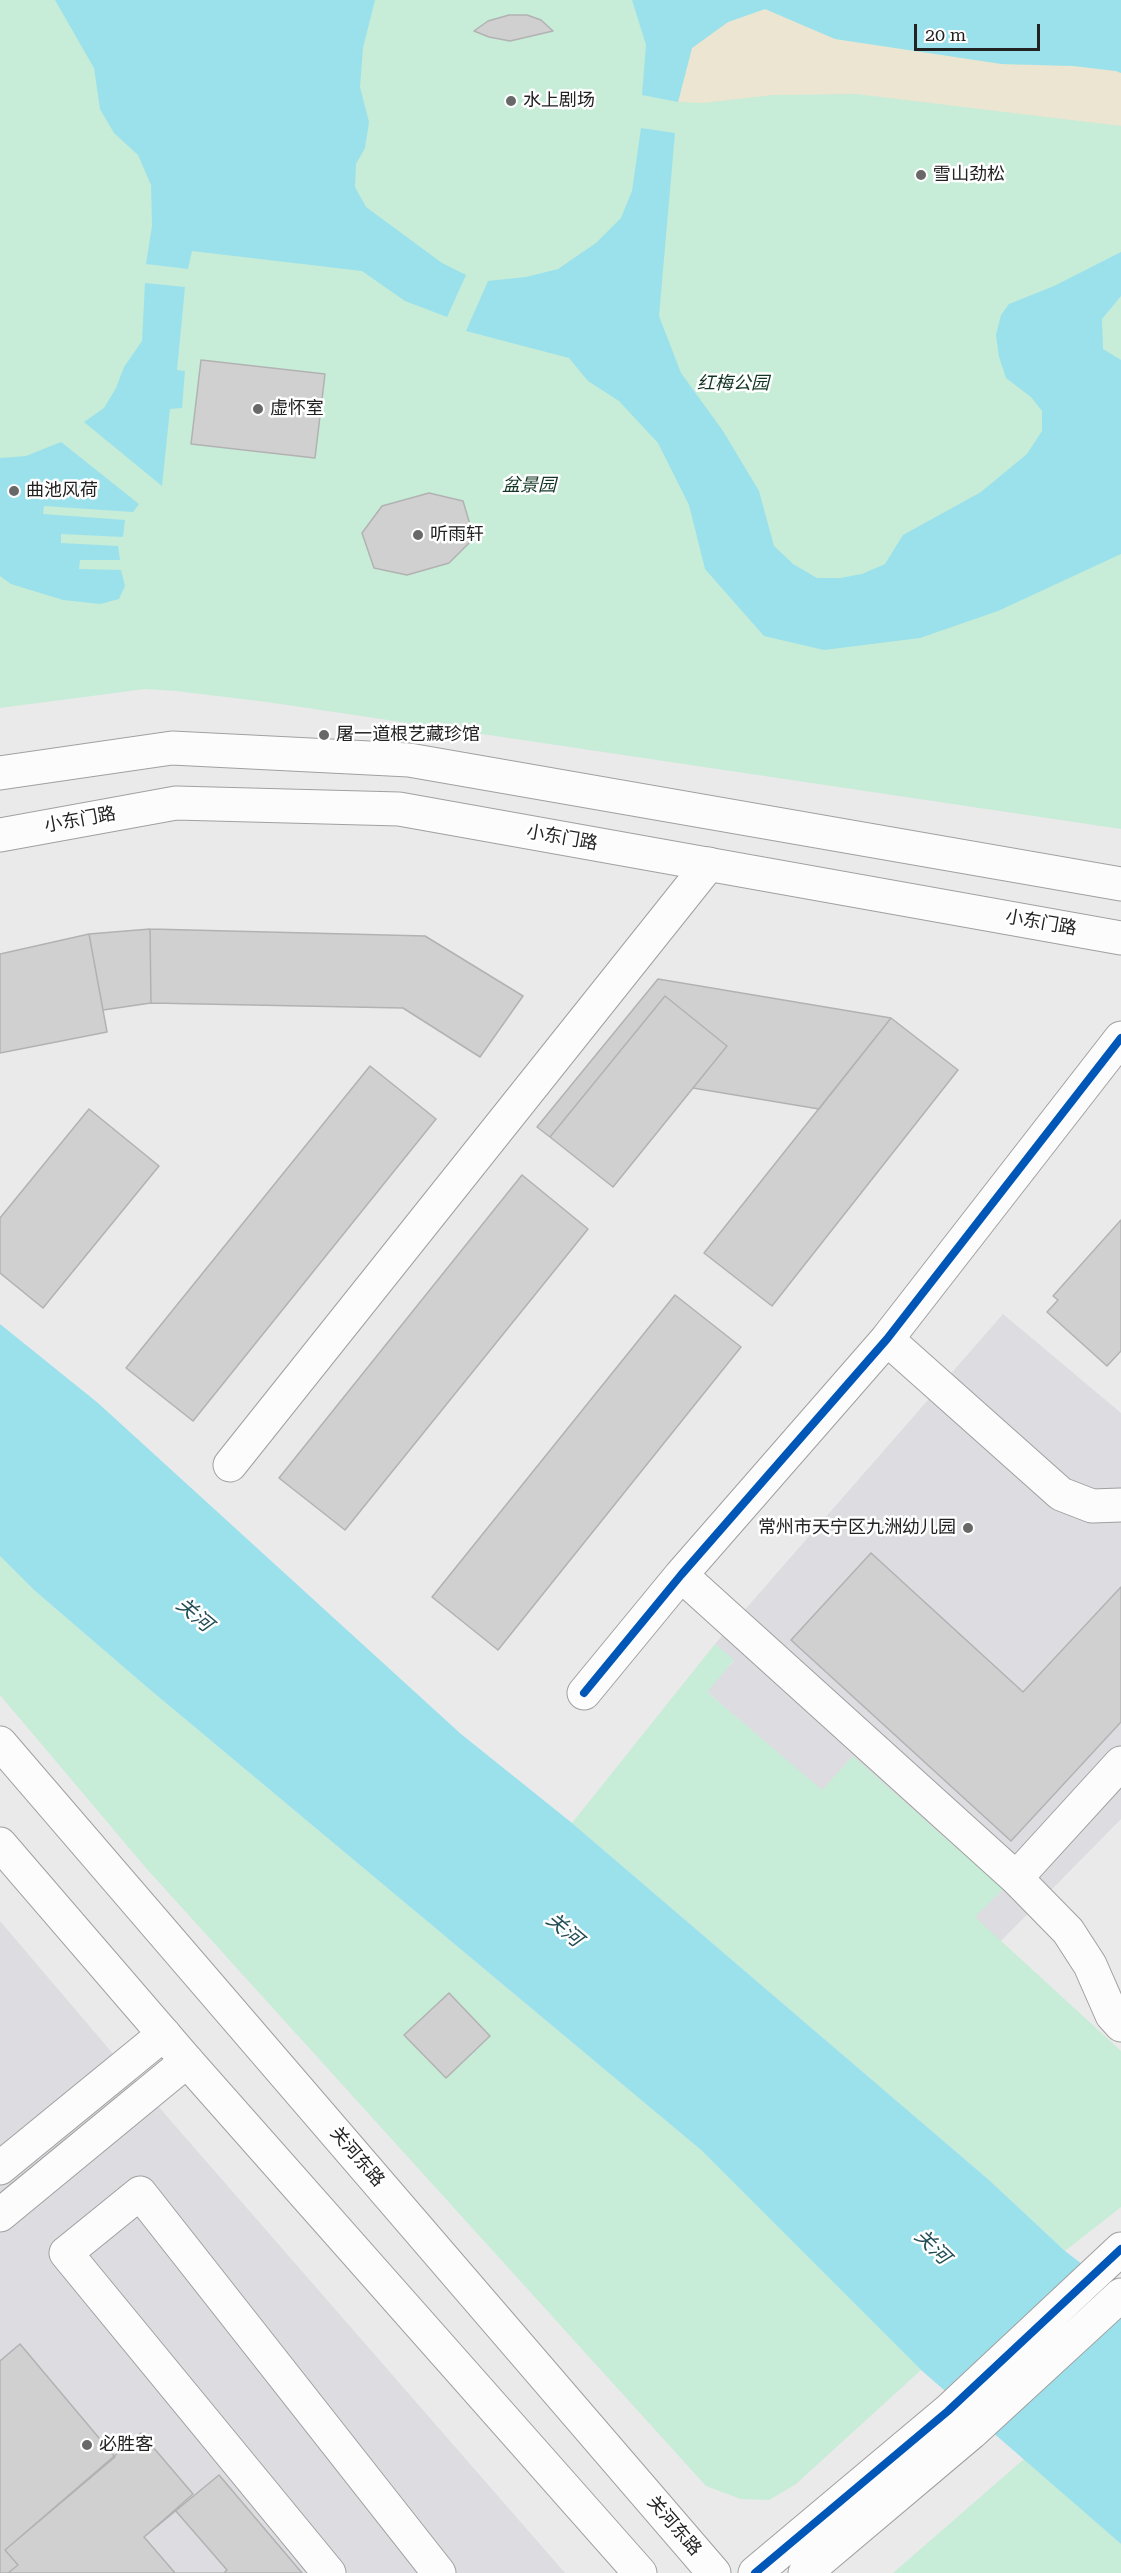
<!DOCTYPE html>
<html>
<head>
<meta charset="utf-8">
<style>
  body { margin:0 }
  #map { position:relative; width:1121px; height:2573px; overflow:hidden; background:#eaeaeb; font-family:"Roboto Serif",serif }
  canvas { display:block }
  .scale { position:absolute; left:914px; top:24px; width:126px; height:27px; box-sizing:border-box; border:3px solid #222; border-top:0; padding-left:8px; font-size:18px; line-height:21px; white-space:nowrap; color:#222; -webkit-text-stroke:4px #fff; paint-order:stroke }
</style>
</head>
<body>
<div id="map">
<canvas width="1121" height="2573"></canvas>
<div class="scale">20 m</div>
</div>
<script>
const g = document.querySelector('canvas').getContext('2d');
g.lineJoin = 'round';
function paint(path, color) { g.fillStyle = color; g.fill(path, 'evenodd'); }
const toPath = rows => new Path2D(rows.map(r => 'M' + r).join(''));
function stroke(path, color, width, dash) { g.strokeStyle = color; g.lineWidth = width; g.lineCap = dash ? 'butt' : 'round'; g.setLineDash(dash || []); g.stroke(path); }
function write(font, color, halo, rows, align = 'center') {
  g.font = font + ' "Roboto Serif","Noto Sans SC",serif'; g.lineWidth = 5; g.setLineDash([]); g.textBaseline = 'middle'; g.strokeStyle = halo; g.fillStyle = color; for (const [text, x, y, turn = 0] of rows) {
    g.save(); g.translate(x, y); g.rotate((+turn || 0) * Math.PI / 180); g.textAlign = isNaN(turn) ? turn : align; if (halo) g.strokeText(text, 0, 0); g.fillText(text, 0, 0); g.restore();
  }
}
const built = toPath([
  [1003,1314,1121,1413,1121,1819,1000,1942,974,1917,1003,1889,852,1757,822,1791,706,1691,734,1661,715,1644],
  [0,1921,137,2082,565,2573,0,2573]
]);
const green = toPath([
  [0,0,1121,0,1121,829,267,702,176,691,145,689,0,708],
  [0,1556,34,1590,148,1688,701,2150,921,2370,796,2484,769,2500,741,2499,706,2486,146,1868,0,1695],
  [715,1644,734,1660,707,1692,822,1790,853,1756,1003,1889,975,1917,1121,2051,1121,2207,1065,2251,989,2180,572,1823],
  [1024,2459,1121,2544,1121,2573,893,2573]
]);
const sand = toPath([
  [765,9,836,39,1002,64,1073,66,1116,71,1121,73,1121,126,856,94,773,95,703,103,678,102,692,48,728,22]
]);
const water = toPath([
  [55,0,375,0,363,48,360,87,369,122,365,148,356,164,355,187,366,207,442,263,466,275,447,317,405,301,362,271,192,251,188,269,146,264,152,226,151,185,138,155,114,133,100,109,94,68],
  [632,0,1121,0,1121,73,1116,71,1074,66,1002,64,835,39,765,9,728,22,692,48,678,102,642,95,646,45],
  [641,128,675,133,659,316,681,373,723,431,759,491,774,546,793,564,817,578,840,578,862,574,885,564,903,535,981,492,1027,454,1042,431,1042,411,1031,397,1006,378,999,357,996,335,1001,315,1009,304,1054,286,1121,252,1121,296,1102,319,1103,349,1121,360,1121,554,998,611,920,638,824,650,764,636,705,569,689,505,658,443,619,401,588,381,569,358,466,331,488,281,526,277,558,269,596,243,621,218,632,191],
  [145,283,185,287,177,370,185,371,182,408,170,409,162,486,84,422,104,408,116,388,124,367,142,341],
  [61,442,139,504,133,512,44,506,43,514,125,520,123,537,61,534,61,543,118,546,120,560,80,560,79,569,121,570,125,586,119,599,100,604,63,600,11,584,0,576,0,458,26,456],
  [0,1324,98,1403,461,1734,572,1823,989,2180,1065,2251,1121,2294,1121,2544,921,2370,701,2150,148,1688,34,1590,0,1556]
]);
const building = toPath([
  [509,15,527,15,541,20,553,31,510,41,489,37,474,31,488,21,509,15],
  [201,360,325,374,315,458,191,444,201,360],
  [429,493,463,501,474,538,449,563,407,575,374,568,362,533,382,506,429,493],
  [150,929,425,936,523,996,480,1057,403,1008,151,1003,150,929],
  [150,929,151,1003,103,1010,89,934,150,929],
  [89,934,107,1032,0,1053,0,954,89,934],
  [658,979,891,1018,819,1109,693,1088,727,1046,665,996,550,1137,537,1127,658,979],
  [665,996,727,1046,613,1187,550,1137,665,996],
  [891,1018,958,1070,772,1306,704,1253,891,1018],
  [370,1066,436,1119,193,1421,126,1368,370,1066],
  [89,1109,159,1166,43,1308,0,1273,0,1218,89,1109],
  [522,1175,588,1229,345,1530,279,1478,522,1175],
  [1121,1220,1121,1351,1107,1366,1047,1312,1058,1300,1053,1296,1121,1220],
  [675,1295,741,1347,498,1650,432,1597,675,1295],
  [871,1553,1023,1692,1121,1587,1121,1722,1011,1841,791,1640,871,1553],
  [449,1993,490,2036,446,2078,404,2035,449,1993],
  [20,2344,115,2457,5,2550,18,2565,8,2573,0,2573,0,2361,20,2344],
  [141,2433,193,2494,144,2537,175,2573,8,2573,18,2565,5,2550,141,2433],
  [219,2475,302,2573,175,2573,144,2537,219,2475],
  [175,2510,227,2570,224,2573,175,2573,144,2537,175,2510]
]);
const minor = toPath([
  [887,1339,1061,1494,1092,1506,1121,1505],
  [230,1465,709,864],
  [681,1575,1016,1878,1121,1763],
  [584,1693,681,1575,887,1339,1121,1038],
  [1016,1878,1068,1931,1090,1965,1112,2015,1121,2025],
  [0,2168,164,2034],
  [0,2215,187,2061],
  [329,2573,66,2253,140,2193,439,2573],
  [755,2573,948,2411,1121,2249],
  [805,2573,971,2433,1121,2295]
]);
const major = toPath([
  [0,773,172,748,409,760,1121,884],
  [0,835,176,803,399,809,1121,938],
  [0,1743,714,2573],
  [0,1844,187,2061,640,2573]
]);
const cycleway = toPath([
  [584,1693,681,1575,887,1339,1121,1038],
  [755,2573,948,2411,1121,2249]
]);
const markers = [
  [511,101,6,"#686868"],
  [921,175,6,"#686868"],
  [258,409,6,"#686868"],
  [14,491,6,"#686868"],
  [418,535,6,"#686868"],
  [324,735,6,"#686868"],
  [968,1528,6,"#686868"],
  [87,2445,6,"#686868"]
];
const poiNames = [
  ["水上剧场",523,101],
  ["雪山劲松",933,175],
  ["虚怀室",270,409],
  ["曲池风荷",26,491],
  ["听雨轩",430,535],
  ["屠一道根艺藏珍馆",336,735],
  ["常州市天宁区九洲幼儿园",956,1528,"right"],
  ["必胜客",99,2445]
];
const parkNames = [
  ["红梅公园",733,384],
  ["盆景园",529,486]
];
const streetNames = [
  ["小东门路",80,820,-10],
  ["小东门路",562,838,10],
  ["小东门路",1041,923,10],
  ["关河东路",357,2157,49],
  ["关河东路",674,2526,49]
];
const waterNames = [
  ["关河",194,1615,40],
  ["关河",564,1930,40],
  ["关河",932,2247,44]
];
paint(built, '#dcdce1');
paint(green, '#c7ecd7');
paint(sand, '#ebe5d1');
paint(water, '#9be1ec');
paint(building, '#d1d0d1');
stroke(building, '#b2b2b3', 1.5);
stroke(minor, '#a0a0a1', 35);
stroke(major, '#a0a0a1', 35);
stroke(minor, '#fcfcfc', 33);
stroke(major, '#fcfcfc', 33);
stroke(cycleway, '#0057b8', 8);
for (const [x, y, r, color] of markers) { const dot = new Path2D(); dot.arc(x, y, r, 0, 2 * Math.PI); g.fillStyle = color; g.fill(dot); stroke(dot, '#fff', 2); }
write('18px', '#222', '#fff', poiNames, 'left');
write('italic 18px', '#133523', '#fff', parkNames);
write('18px', '#222', '#fff', streetNames);
write('italic 20px', '#214e55', '#fff', waterNames);
</script>
</body>
</html>
